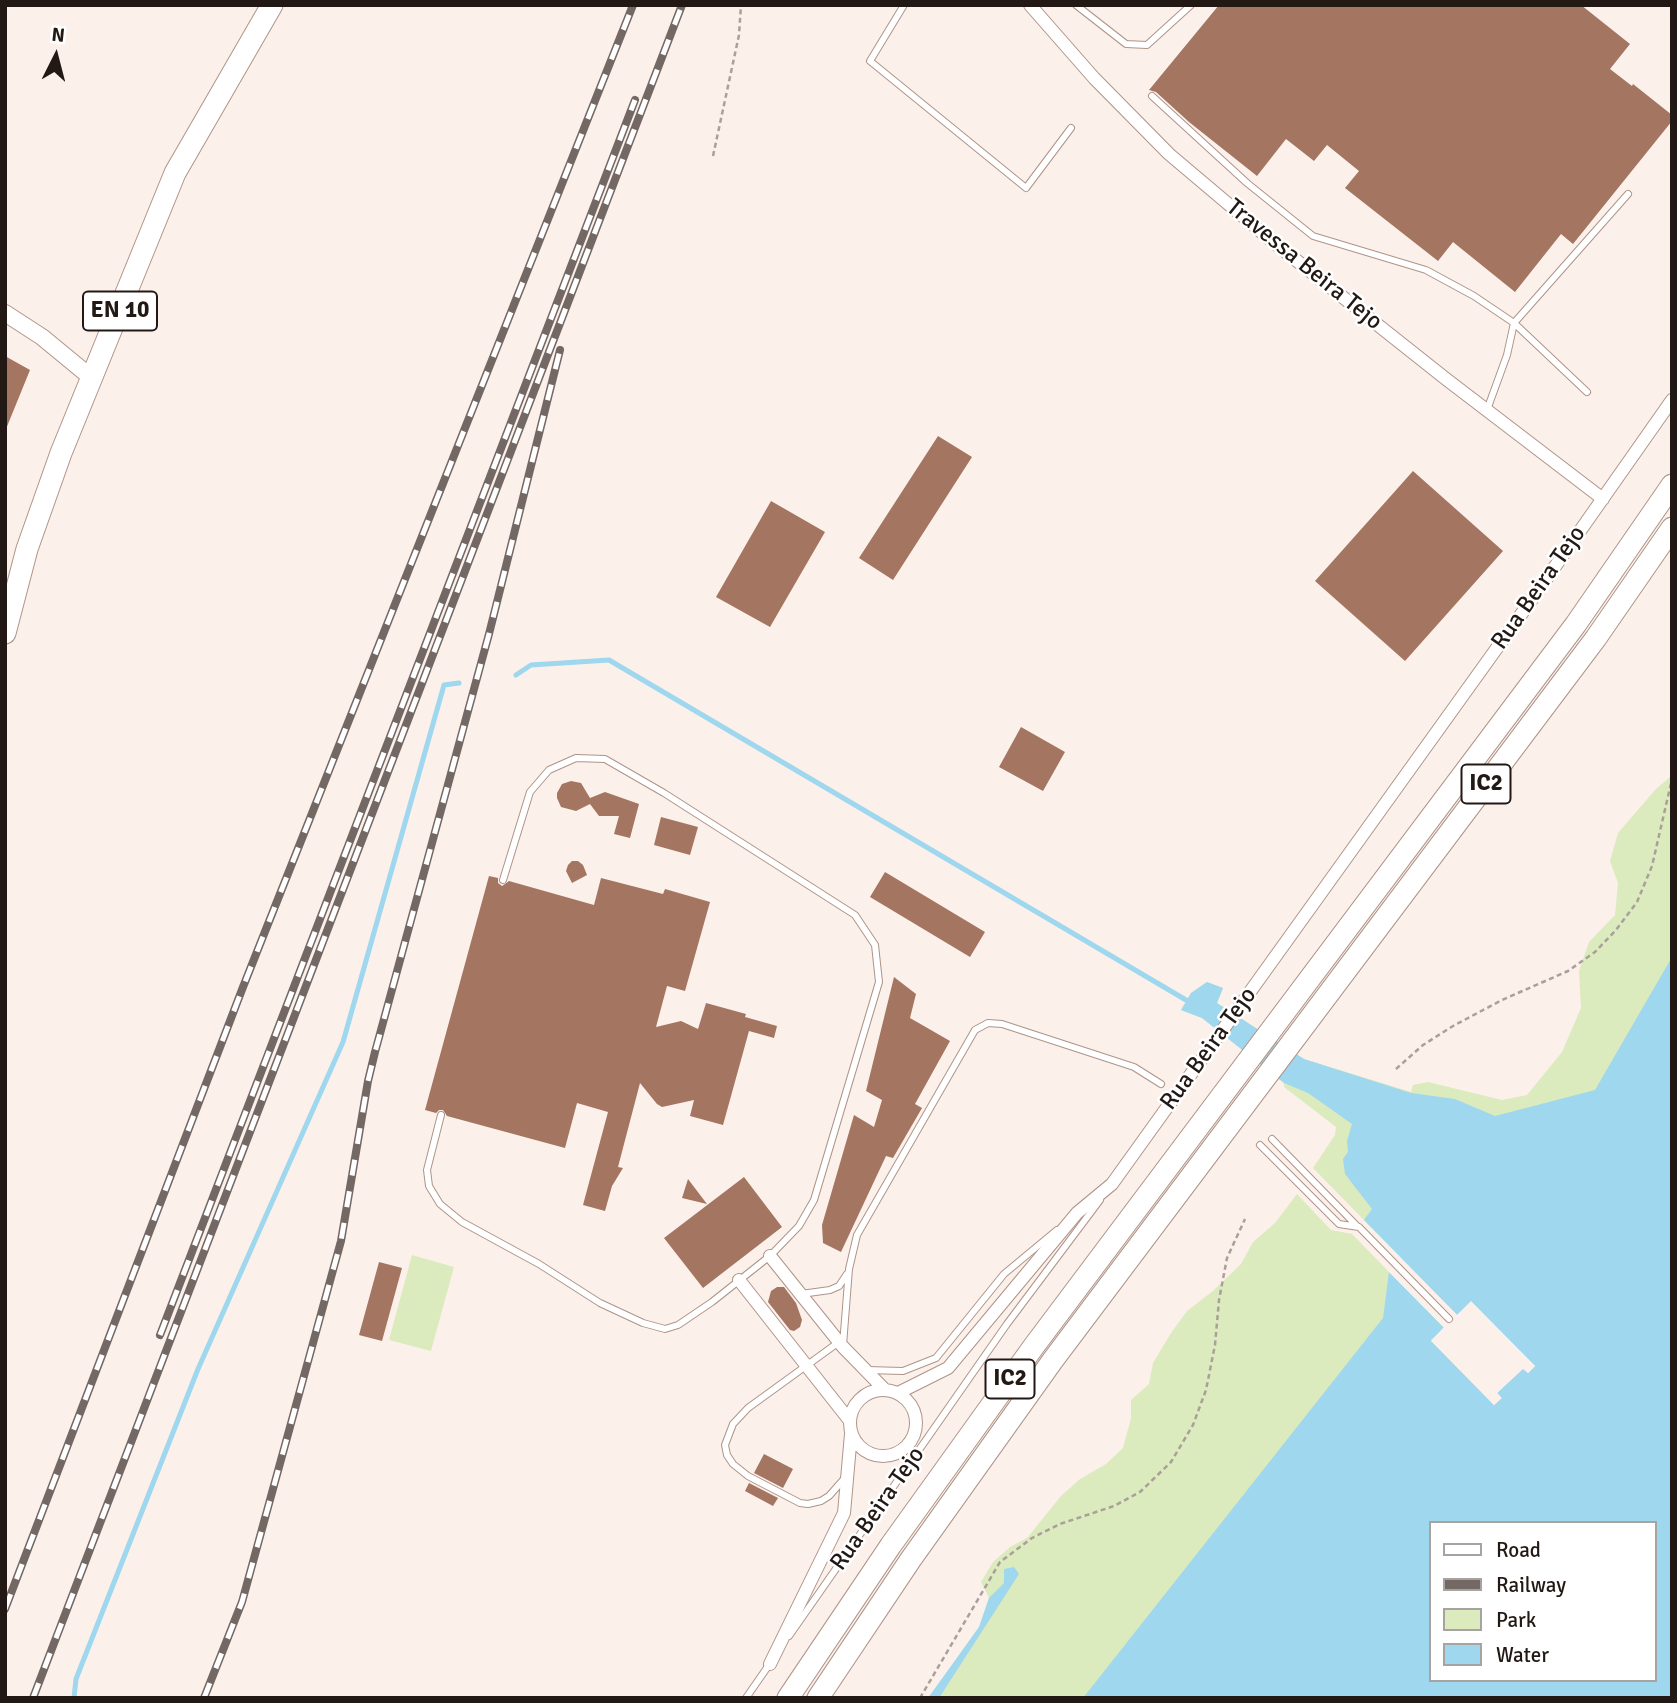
<!DOCTYPE html>
<html>
<head>
<meta charset="utf-8">
<style>
  body { margin:0 }
  #map { position:relative; width:1677px; height:1703px; overflow:hidden; background:#fcf0eb; font-family:Signika,sans-serif }
  canvas { display:block }
  .frame { position:absolute; inset:0; border:7px solid #221814; pointer-events:none }
  .legend { position:absolute; left:1429px; top:1521px; width:228px; height:161px; box-sizing:border-box; background:#fff; border:2px solid #a7a3a1; margin:0; padding:9px 12px; list-style:none; font-size:21px; color:#221814 }
  .legend li { display:flex; align-items:center; gap:14px; height:35px }
  .legend b { width:35px; border:2px solid #a7a3a1 }
  .north { position:absolute; left:21px; top:21px; width:70px; height:70px; -webkit-text-stroke:5px #fff; paint-order:stroke; rotate:6deg; font-size:19px; font-weight:700; line-height:28px; text-align:center; color:#221814 }
  .north::after { content:''; display:block; margin:auto; width:24px; height:32px; background:#221814; clip-path:polygon(50% 0,100% 100%,50% 72%,0 100%) }
</style>
</head>
<body>
<div id="map">
<canvas width="1677" height="1703"></canvas>
<div class="frame"></div>
<ul class="legend">
<li><b style="height:9px;background:#fff"></b>Road</li>
<li><b style="height:9px;background:#736864"></b>Railway</li>
<li><b style="height:19px;background:#dbebbe"></b>Park</li>
<li><b style="height:19px;background:#9ed7ee"></b>Water</li>
</ul>
<div class="north">N</div>
</div>
<script>
const g = document.querySelector('canvas').getContext('2d');
g.lineJoin = 'round';
function paint(path, color) { g.fillStyle = color; g.fill(path, 'evenodd'); }
const toPath = rows => new Path2D(rows.map(r => 'M' + r).join(''));
function stroke(path, color, width, dash) { g.strokeStyle = color; g.lineWidth = width; g.lineCap = dash ? 'butt' : 'round'; g.setLineDash(dash || []); g.stroke(path); }
function write(font, color, halo, rows, align = 'center') {
  g.font = font + ' Signika,sans-serif'; g.lineWidth = 5; g.setLineDash([]); g.textBaseline = 'middle'; g.strokeStyle = halo; g.fillStyle = color; for (const [text, x, y, turn = 0] of rows) {
    g.save(); g.translate(x, y); g.rotate((+turn || 0) * Math.PI / 180); g.textAlign = isNaN(turn) ? turn : align; if (halo) g.strokeText(text, 0, 0); g.fillText(text, 0, 0); g.restore();
  }
}
const green = toPath([
  [1672,775,1672,1116,1482,1313,1471,1302,1457,1315,1313,1168,1335,1135,1336,1127,1284,1087,1284,1083,1202,1018,1181,1010,1191,993,1207,982,1223,988,1217,1003,1304,1059,1411,1092,1413,1085,1428,1082,1502,1100,1527,1095,1562,1052,1581,1008,1579,971,1589,942,1615,915,1618,883,1610,861,1618,833,1655,790],
  [1297,1194,1331,1230,1352,1234,1444,1328,1431,1341,1467,1378,1206,1698,929,1698,979,1627,989,1598,981,1582,993,1562,1010,1547,1027,1538,1061,1496,1080,1479,1106,1464,1123,1448,1131,1418,1131,1400,1149,1384,1153,1363,1171,1333,1187,1311,1213,1291,1241,1264,1253,1242,1275,1223],
  [412,1255,454,1267,431,1351,389,1340]
]);
const water = toPath([
  [1672,957,1672,1698,1083,1698,1383,1318,1389,1272,1444,1328,1431,1340,1494,1405,1501,1398,1497,1393,1523,1368,1528,1373,1535,1366,1471,1302,1457,1315,1364,1220,1372,1209,1345,1174,1343,1159,1348,1152,1347,1141,1352,1124,1308,1093,1284,1083,1202,1018,1181,1010,1191,993,1207,982,1223,988,1217,1003,1304,1059,1411,1093,1455,1099,1495,1116,1595,1090],
  [1430,1523,1654,1523,1654,1680,1430,1680],
  [1014,1567,1019,1574,939,1698,928,1698,979,1627,989,1598,1004,1583,1004,1569]
]);
const pier = toPath([
  [1361,1218,1457,1315,1471,1301,1535,1366,1528,1373,1523,1369,1497,1393,1502,1398,1494,1405,1431,1341,1444,1327,1386,1269,1391,1269,1447,1326,1447,1330,1436,1341,1494,1400,1497,1398,1494,1391,1521,1366,1524,1365,1528,1368,1530,1366,1471,1306,1459,1318,1455,1318,1361,1223]
]);
const stream = toPath([
  [516,675,531,665,609,660,1186,1000],
  [74,1698,76,1679,198,1369,343,1042,444,685,459,683]
]);
const building = toPath([
  [1219,5,1581,5,1630,44,1610,69,1632,86,1633,84,1672,115,1672,121,1573,244,1561,234,1515,292,1453,242,1438,261,1345,188,1359,171,1327,145,1314,161,1286,139,1257,176,1189,122,1156,92,1149,90],
  [5,356,30,370,6,429,5,429],
  [938,436,972,457,893,580,859,558],
  [1413,471,1503,551,1405,661,1315,581],
  [771,501,825,532,770,627,716,597],
  [1021,727,1065,752,1043,791,999,767],
  [571,781,581,783,590,798,605,792,639,804,630,838,614,834,619,816,599,816,590,804,576,811,561,807,557,798,557,793,562,784],
  [661,817,698,827,690,855,654,845],
  [572,861,578,861,583,865,587,875,572,883,566,871,568,865],
  [885,872,985,932,970,957,870,897],
  [489,876,498,878,498,883,502,886,509,881,594,905,601,878,663,894,665,889,710,902,685,991,667,986,656,1027,681,1021,698,1029,706,1003,746,1014,745,1017,777,1026,774,1038,749,1031,723,1125,690,1116,694,1100,662,1107,657,1104,640,1083,618,1167,623,1168,612,1186,605,1211,583,1205,608,1112,577,1103,565,1148,447,1116,443,1110,439,1110,436,1113,425,1110],
  [894,977,916,994,910,1018,950,1041,915,1104,922,1108,893,1158,886,1156,841,1252,823,1243,822,1225,854,1115,874,1127,882,1100,866,1091],
  [744,1177,782,1227,703,1288,664,1238],
  [688,1179,707,1204,682,1198],
  [379,1262,402,1268,382,1341,359,1335],
  [777,1287,784,1287,796,1303,802,1320,800,1327,794,1331,790,1330,768,1302,771,1291],
  [764,1454,793,1469,783,1488,754,1473],
  [749,1483,778,1498,773,1506,745,1491]
]);
const path = toPath([
  [713,156,739,35,741,5],
  [1396,1069,1423,1045,1453,1026,1502,1000,1568,971,1595,952,1616,930,1637,902,1652,866,1672,779],
  [920,1698,1000,1562,1032,1538,1060,1524,1114,1506,1140,1492,1171,1462,1193,1425,1206,1390,1215,1345,1219,1300,1227,1258,1245,1219]
]);
const service = toPath([
  [904,5,870,61,1026,188,1071,128],
  [1076,5,1126,44,1147,45,1191,5],
  [1152,96,1247,183,1313,236,1426,270,1474,296,1514,323,1587,392],
  [1487,410,1507,355,1514,323,1628,194],
  [441,1115,427,1170,429,1186,440,1204,462,1222,539,1264,600,1303,643,1323,665,1329,678,1325,712,1302,770,1256,799,1226,814,1200,879,982,875,945,855,915,664,793,605,759,576,758,549,770,530,792,503,880],
  [1272,1139,1357,1226],
  [1260,1145,1339,1224,1359,1227,1449,1319],
  [801,1294,830,1290,839,1286,847,1274],
  [839,1342,748,1408,733,1424,725,1445,727,1455,733,1464,748,1476,800,1503,808,1504,821,1501,829,1496,844,1479],
  [843,1345,849,1269,857,1235,975,1030,988,1023,1002,1024,1134,1067,1161,1084],
  [867,1370,903,1371,936,1358,1004,1274,1057,1230],
  [789,1636,1007,1324,1100,1200],
  [746,1698,771,1662]
]);
const minor = toPath([
  [1030,5,1094,78,1169,154,1272,241,1446,379,1603,499],
  [770,1256,843,1347,885,1390],
  [739,1280,850,1421],
  '850 1423a33 33 0 1 1 66 0a33 33 0 1 1-66 0Z',
  [898,1393,948,1368,1077,1213,1112,1184,1535,595,1672,400],
  [770,1664,844,1513,851,1434]
]);
const tertiary = toPath([
  [5,313,42,337,93,379]
]);
const primary = toPath([
  [5,633,27,549,61,453,175,173,272,5]
]);
const trunk = toPath([
  [788,1698,891,1545,1034,1346,1576,624,1672,485],
  [818,1698,911,1559,1053,1360,1596,638,1672,528]
]);
const rail = toPath([
  [160,1335,635,100],
  [5,1609,243,987,633,5],
  [33,1698,682,5],
  [204,1698,242,1602,341,1241,368,1081,375,1052,489,634,560,350]
]);
const shields = [
  [120,311,74],
  [1486,784,49],
  [1010,1379,49]
];
const shieldNames = [
  ["EN 10",120,311],
  ["IC2",1486,784],
  ["IC2",1010,1379]
];
const streetNames = [
  ["Travessa Beira Tejo",1304,265,39],
  ["Rua Beira Tejo",1539,588,-55],
  ["Rua Beira Tejo",1209,1049,-54],
  ["Rua Beira Tejo",878,1509,-55]
];
paint(green, '#dbebbe');
paint(water, '#9ed7ee');
paint(pier, '#fcf0eb');
stroke(stream, '#9ed7ee', 5);
paint(building, '#a47560');
stroke(service, '#af9488', 8);
stroke(minor, '#af9488', 14);
stroke(tertiary, '#af9488', 18);
stroke(primary, '#af9488', 23);
stroke(trunk, '#af9488', 23);
stroke(path, '#aa9f9a', 2.5, [5, 3.5]);
stroke(service, '#fff', 6);
stroke(minor, '#fff', 12);
stroke(tertiary, '#fff', 16);
stroke(primary, '#fff', 21);
stroke(trunk, '#fff', 21);
stroke(rail, '#736864', 8);
stroke(rail, '#fff', 5, [16]);
for (const [x, y, w] of shields) { const box = new Path2D(); box.roundRect(x - w / 2, y - 19.5, w, 39, 5); g.fillStyle = '#fff'; g.fill(box); stroke(box, '#221814', 2); }
write('bold 23px', '#221814', null, shieldNames);
write('24px', '#221814', '#fff', streetNames);
</script>
</body>
</html>
